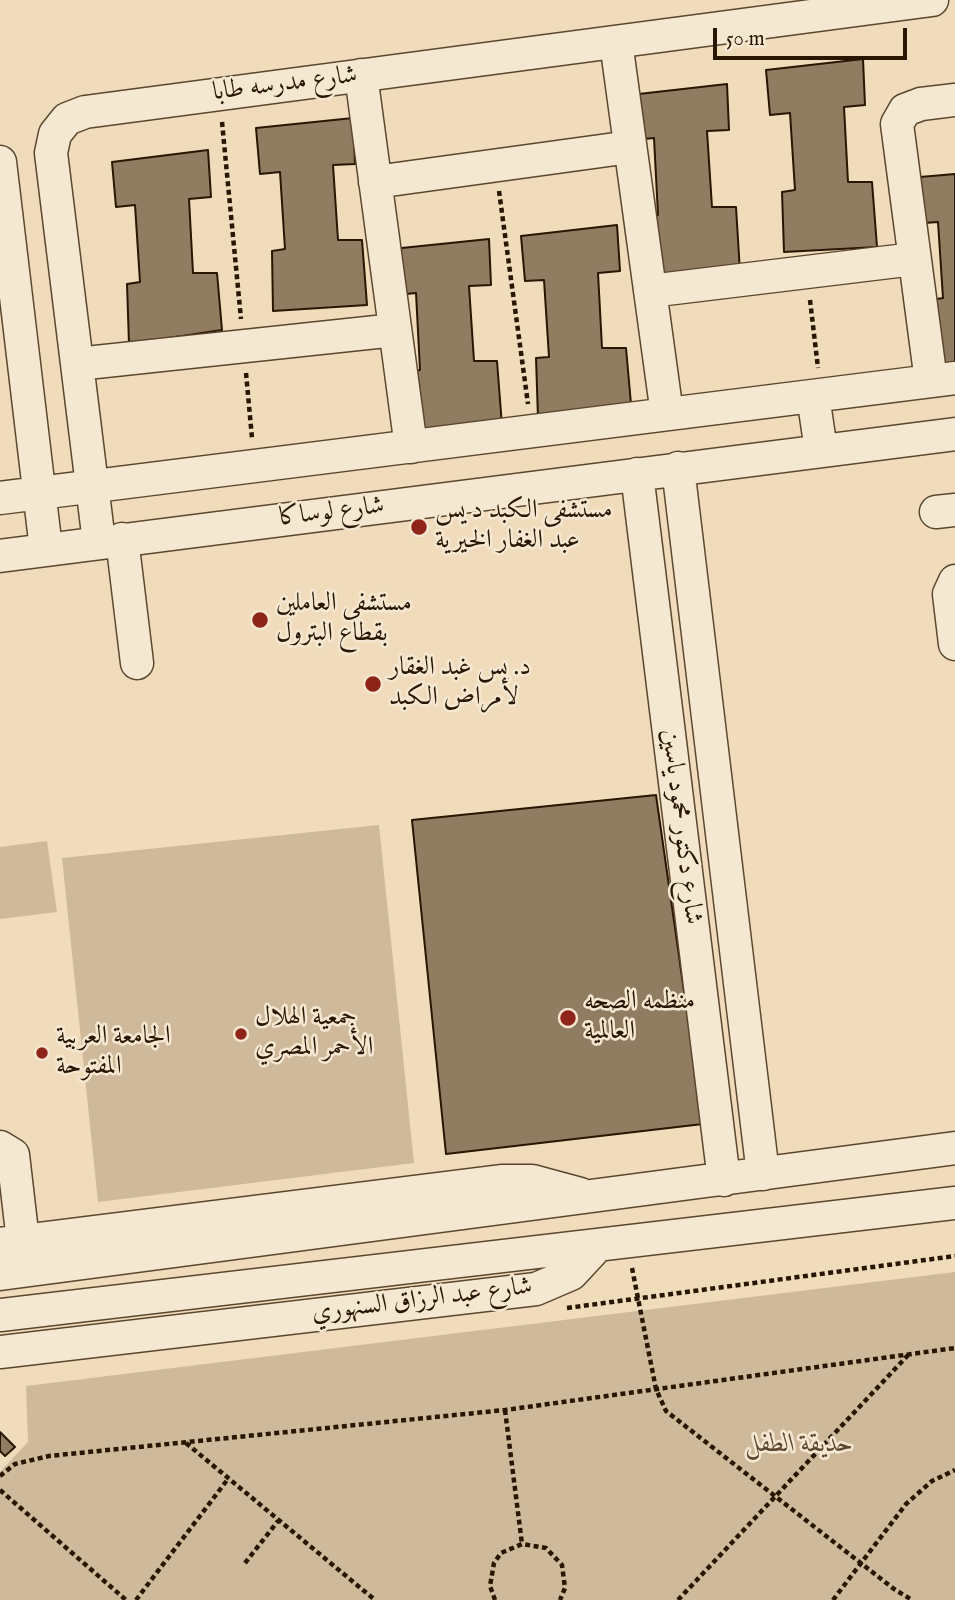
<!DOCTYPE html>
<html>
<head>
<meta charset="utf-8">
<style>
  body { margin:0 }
  #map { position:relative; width:955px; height:1600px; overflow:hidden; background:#f0dbba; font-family:"IM FELL English",serif }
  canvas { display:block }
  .scale { position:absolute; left:713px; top:28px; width:194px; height:32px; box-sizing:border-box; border:4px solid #291600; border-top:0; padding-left:9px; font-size:21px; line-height:24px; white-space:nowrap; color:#291600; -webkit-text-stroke:5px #f5e8d2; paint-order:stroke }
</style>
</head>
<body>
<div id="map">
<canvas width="955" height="1600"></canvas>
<div class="scale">50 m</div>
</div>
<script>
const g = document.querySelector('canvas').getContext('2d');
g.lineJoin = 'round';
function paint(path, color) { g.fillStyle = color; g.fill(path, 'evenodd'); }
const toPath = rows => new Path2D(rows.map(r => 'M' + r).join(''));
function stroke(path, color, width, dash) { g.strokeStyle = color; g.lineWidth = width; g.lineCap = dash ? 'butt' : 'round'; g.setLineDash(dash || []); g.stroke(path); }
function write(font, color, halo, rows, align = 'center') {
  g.font = font + ' "IM FELL English",Amiri,serif'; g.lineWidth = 5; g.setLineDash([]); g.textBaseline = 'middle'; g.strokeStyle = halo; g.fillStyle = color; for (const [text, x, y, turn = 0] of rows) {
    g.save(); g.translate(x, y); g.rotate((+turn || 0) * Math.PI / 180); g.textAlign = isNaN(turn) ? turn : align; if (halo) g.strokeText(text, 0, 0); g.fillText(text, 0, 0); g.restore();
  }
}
const green = toPath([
  [379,825,414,1163,98,1202,62,858],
  [47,841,57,912,0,919,0,847],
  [955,1272,955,1600,0,1600,0,1472,28,1442,26,1386]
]);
const building = toPath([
  [863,59,865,105,844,107,848,182,872,182,877,247,784,252,782,192,795,190,790,113,770,115,766,70,863,59],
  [727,84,729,130,707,131,712,207,736,207,740,272,657,275,646,217,658,215,654,138,634,140,630,95,727,84],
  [353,118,355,164,333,165,338,240,362,240,367,305,273,311,272,251,285,249,280,172,260,174,256,128,353,118],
  [208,150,211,197,189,199,193,273,217,273,222,330,129,344,127,284,140,282,135,205,116,207,112,162,208,150],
  [955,174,955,363,939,364,930,300,943,298,938,222,924,223,920,177,955,174],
  [617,225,620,271,598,273,602,348,626,348,631,404,538,418,536,358,549,357,544,280,525,281,521,236,617,225],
  [489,239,491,285,469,286,474,361,497,361,502,426,416,431,408,371,420,370,416,293,396,295,392,249,489,239],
  [656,795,703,1124,446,1154,412,820,656,795],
  [0,1432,15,1447,5,1456,0,1451,0,1432]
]);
const path = toPath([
  [222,122,241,319],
  [499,191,528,404],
  [810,300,818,368],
  [246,373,252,438],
  [632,1268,656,1389,666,1411,894,1589,912,1600],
  [567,1308,955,1256],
  [505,1410,522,1544],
  [186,1443,375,1600],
  [0,1476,15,1464,49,1456,505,1410,955,1348],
  [0,1490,126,1600],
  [245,1563,278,1521],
  [136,1600,228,1479],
  [495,1600,490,1586,494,1563,501,1553,522,1544,546,1548,562,1565,565,1588,560,1600],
  [678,1600,910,1353],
  [833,1600,906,1504,932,1481,955,1470]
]);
const minor = toPath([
  [616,42,667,414],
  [361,75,411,447],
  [0,162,46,549],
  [375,182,630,147],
  [650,291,914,259],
  [77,364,395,330],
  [931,381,897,124,905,110,921,104,955,100],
  [813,396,821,450],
  [678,468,763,1174],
  [637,474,724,1180],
  [0,498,955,378],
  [936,512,955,510],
  [122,539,137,663],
  [99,542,51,153,55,134,67,119,85,112,932,0],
  [0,556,955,434],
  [955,581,949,594,955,644],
  [0,1147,13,1155,23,1241],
  [0,1244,501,1181,532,1181,580,1194],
  [0,1274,955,1148],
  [0,1315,955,1203],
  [0,1352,536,1289,571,1274,597,1246]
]);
const markers = [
  [419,527,9,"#8f2418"],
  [260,620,9,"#8f2418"],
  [373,684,9,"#8f2418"],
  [568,1018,9,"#8f2418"],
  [241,1034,7,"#8f2418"],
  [42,1053,7,"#8f2418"]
];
const streetNames = [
  ["شارع مدرسه طابا",285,85,-7],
  ["شارع لوساكا",332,513,-7],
  ["شارع دكتور محمود ياسين",680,827,83],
  ["شارع عبد الرزاق السنهوري",422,1301,-7]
];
const poiNames = [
  ["مستشفى الكبد د يس",435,512],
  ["عبد الغفار الخيرية",435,542],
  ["مستشفى العاملين",276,605],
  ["بقطاع البترول",276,635],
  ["د. يس غبد الغقار",389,669],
  ["لأمراض الكبد",389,699],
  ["منظمه الصحه",584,1003],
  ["العالمية",584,1033],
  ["جمعية الهلال",255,1019],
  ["الأحمر المصري",255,1049],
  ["الجامعة العربية",56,1038],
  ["المفتوحة",56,1068]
];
const parkNames = [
  ["حديقة الطفل",799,1446]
];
paint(green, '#ceba9a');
paint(building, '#907c61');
stroke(building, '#291600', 2);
stroke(minor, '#5b472e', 35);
stroke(path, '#291600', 4.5, [5, 3.5]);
stroke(minor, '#f5e8d2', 32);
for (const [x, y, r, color] of markers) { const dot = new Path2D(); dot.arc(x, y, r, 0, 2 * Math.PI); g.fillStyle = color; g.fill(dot); stroke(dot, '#f5e8d2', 2.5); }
write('26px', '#291600', '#f5e8d2', streetNames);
write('26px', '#291600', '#f5e8d2', poiNames, 'left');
write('italic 26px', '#5b472e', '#f5e8d2', parkNames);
</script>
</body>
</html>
